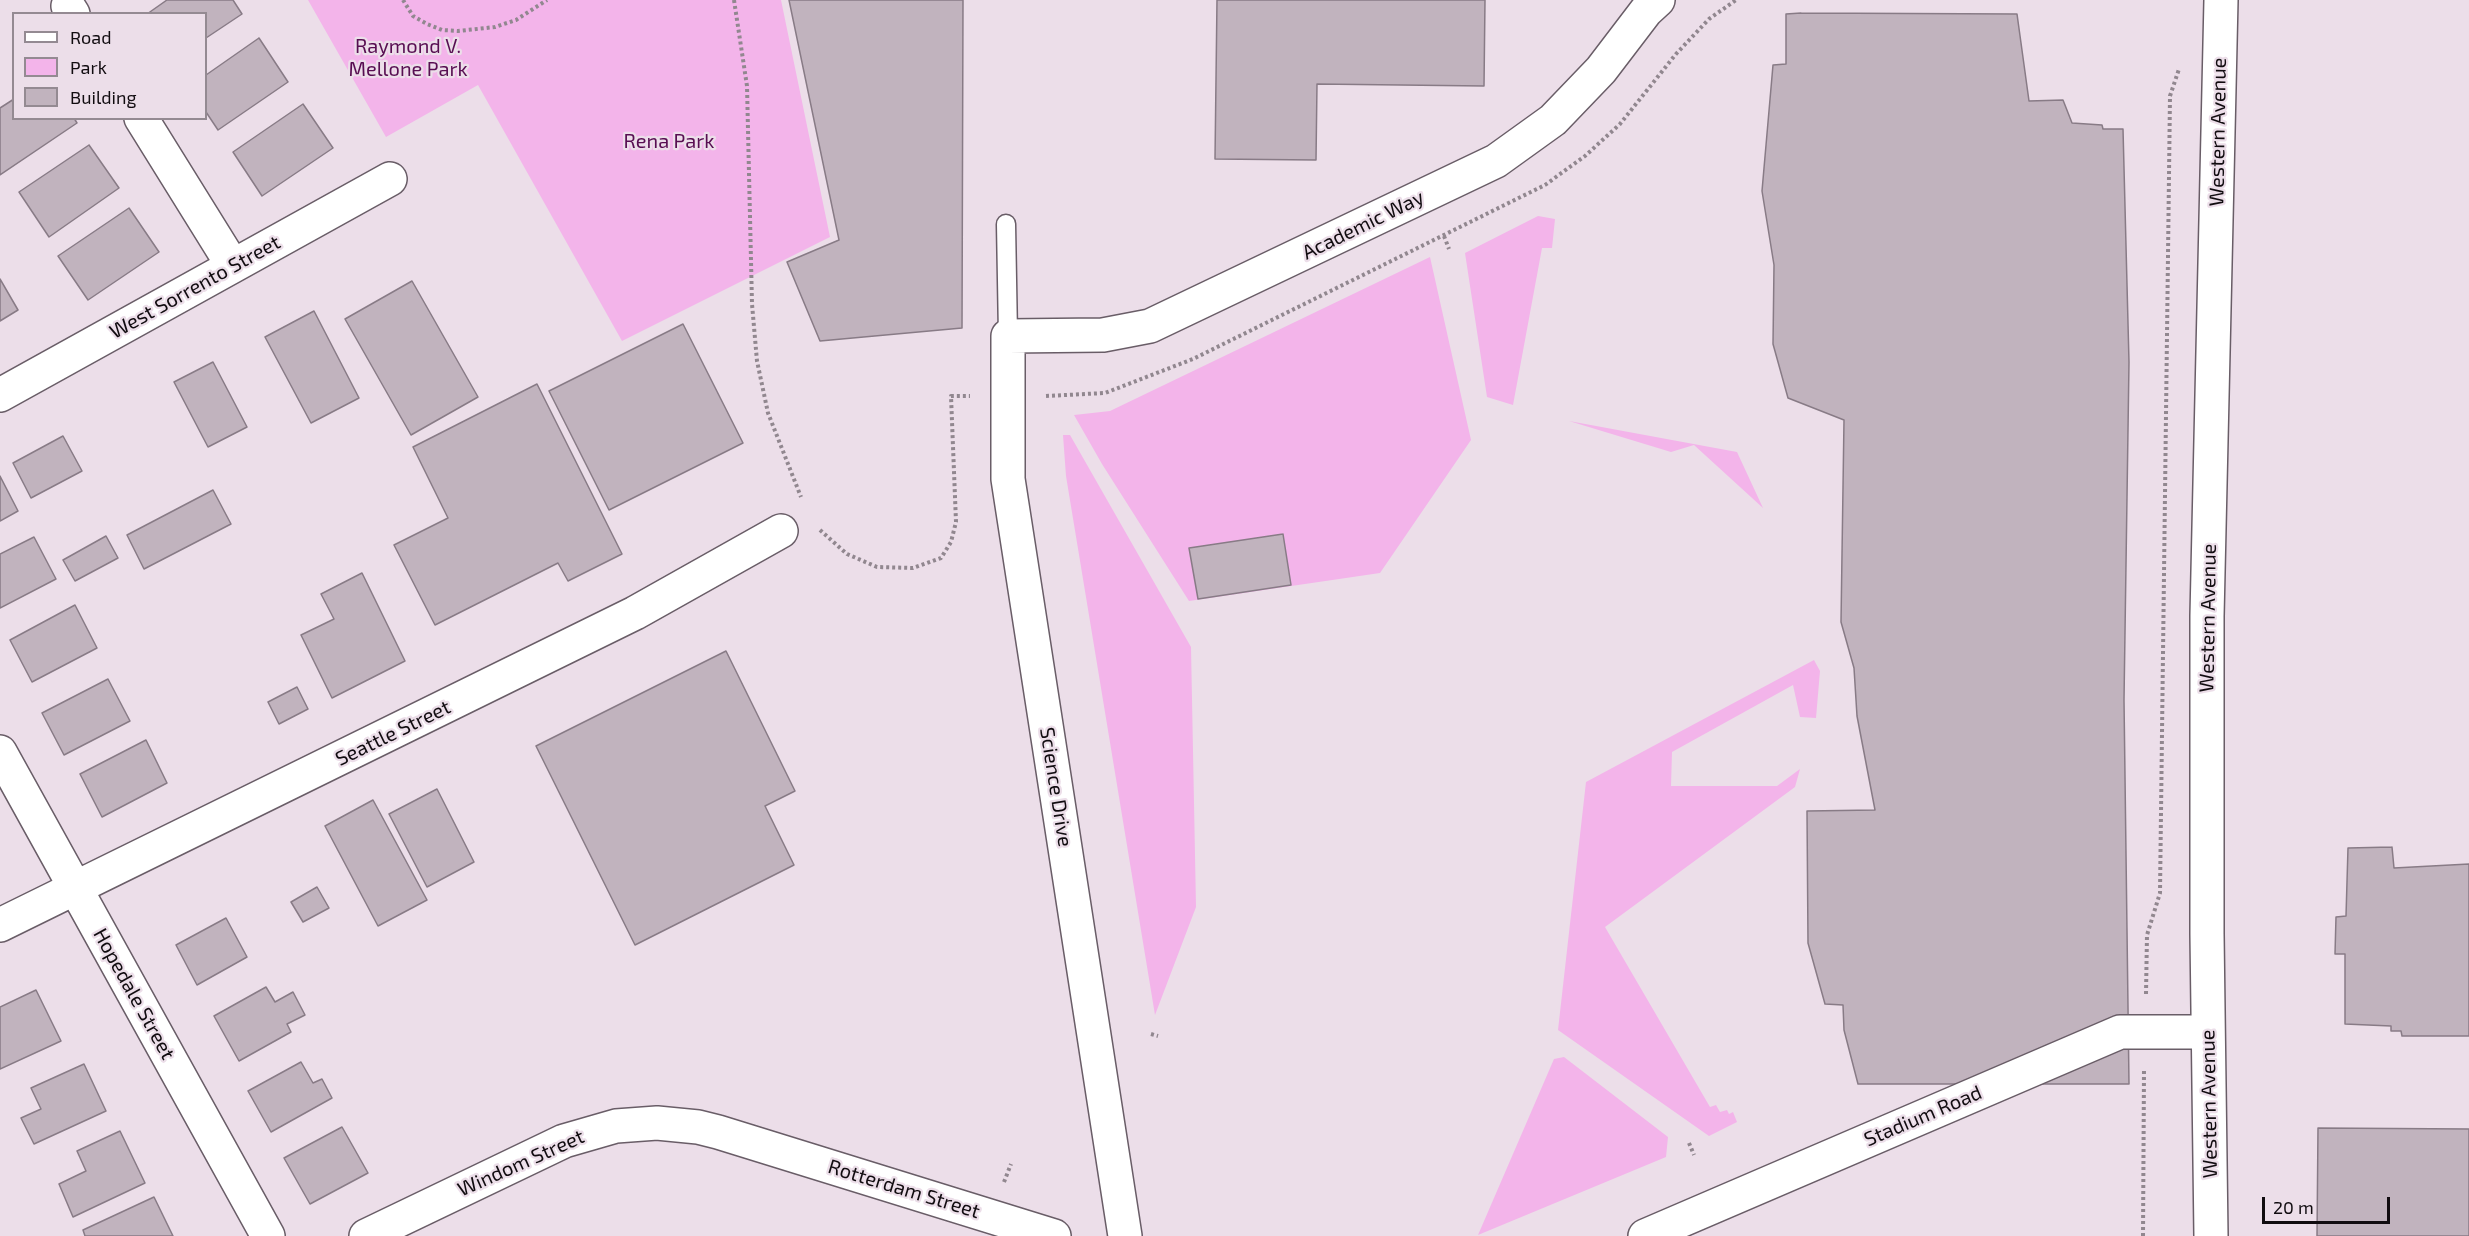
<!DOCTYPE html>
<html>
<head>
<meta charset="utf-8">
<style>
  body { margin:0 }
  #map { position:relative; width:2469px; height:1236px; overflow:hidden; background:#ecdee9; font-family:"Exo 2",sans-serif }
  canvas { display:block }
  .legend { position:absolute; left:12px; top:12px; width:195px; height:108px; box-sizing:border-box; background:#ecdee9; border:2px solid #948a92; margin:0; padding:8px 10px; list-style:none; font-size:18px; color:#110c10 }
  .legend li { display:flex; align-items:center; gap:12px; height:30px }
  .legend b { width:30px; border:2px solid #948a92 }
  .scale { position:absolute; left:2262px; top:1197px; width:128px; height:27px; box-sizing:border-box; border:3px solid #110c10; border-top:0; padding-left:8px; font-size:18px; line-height:21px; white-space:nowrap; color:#110c10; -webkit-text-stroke:4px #ecdee9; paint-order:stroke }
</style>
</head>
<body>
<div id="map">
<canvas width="2469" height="1236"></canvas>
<ul class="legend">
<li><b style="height:8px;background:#fff"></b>Road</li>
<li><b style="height:16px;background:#f3b4ea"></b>Park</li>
<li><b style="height:16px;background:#c1b3be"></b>Building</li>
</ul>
<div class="scale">20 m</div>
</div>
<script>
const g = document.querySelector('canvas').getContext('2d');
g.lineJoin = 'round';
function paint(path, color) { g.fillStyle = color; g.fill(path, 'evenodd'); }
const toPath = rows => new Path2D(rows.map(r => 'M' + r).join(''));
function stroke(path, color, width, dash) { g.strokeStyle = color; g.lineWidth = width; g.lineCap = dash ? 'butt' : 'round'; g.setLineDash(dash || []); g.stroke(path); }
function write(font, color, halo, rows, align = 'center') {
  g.font = font + ' "Exo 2",sans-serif'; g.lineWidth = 4.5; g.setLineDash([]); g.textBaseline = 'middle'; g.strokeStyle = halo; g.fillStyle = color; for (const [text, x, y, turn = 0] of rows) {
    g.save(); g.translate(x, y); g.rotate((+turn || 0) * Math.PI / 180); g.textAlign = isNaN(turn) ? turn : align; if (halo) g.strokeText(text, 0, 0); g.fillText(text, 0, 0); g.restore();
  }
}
const green = toPath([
  [308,0,781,0,830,237,622,341,478,85,386,137],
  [1538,216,1555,219,1552,248,1542,248,1513,405,1487,397,1465,253],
  [1430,257,1471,440,1380,573,1189,601,1102,464,1074,415,1110,411],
  [1569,421,1737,452,1763,508,1694,445,1671,452],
  [1063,435,1070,435,1191,647,1196,907,1155,1015,1066,476],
  [1814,660,1820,671,1816,718,1800,717,1793,685,1672,752,1671,786,1777,786,1800,769,1795,787,1605,927,1710,1107,1716,1105,1720,1112,1727,1110,1729,1114,1733,1112,1737,1122,1709,1136,1558,1030,1586,782],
  [1564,1057,1668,1137,1666,1157,1478,1235,1554,1059]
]);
const building = toPath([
  [167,0,233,0,242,14,206,38,206,14,147,14,167,0],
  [789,0,963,0,962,328,820,341,787,262,839,240,789,0],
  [1217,0,1485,0,1484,86,1317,84,1316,160,1215,159,1217,0],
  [1801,13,2017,14,2029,101,2063,100,2072,123,2102,125,2103,129,2123,129,2129,362,2124,700,2129,1084,1858,1084,1844,1030,1843,1005,1825,1004,1808,943,1807,811,1875,810,1857,716,1854,668,1841,622,1844,420,1788,398,1773,344,1774,265,1762,191,1773,65,1786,64,1786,14,1801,13],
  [259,38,288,82,218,130,206,112,206,75,259,38],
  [14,99,14,118,74,118,77,123,0,175,0,108,14,99],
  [303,104,333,148,262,196,233,152,303,104],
  [89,145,119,188,49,237,19,192,89,145],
  [129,208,159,252,88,300,58,256,129,208],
  [0,279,18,310,0,321,0,279],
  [412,281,478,397,411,435,345,319,412,281],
  [314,311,359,398,311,423,265,337,314,311],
  [683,324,743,443,609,510,549,391,683,324],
  [213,362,247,427,208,447,174,382,213,362],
  [537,384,622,554,568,581,558,563,435,625,394,545,448,518,413,447,537,384],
  [63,436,82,471,31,498,13,463,63,436],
  [0,476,18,511,0,521,0,476],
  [213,490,231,524,144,569,127,535,213,490],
  [1283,534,1291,585,1198,599,1189,548,1283,534],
  [106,536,118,558,75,581,63,560,106,536],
  [34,537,56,579,0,608,0,554,34,537],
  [362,573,405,661,332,698,301,635,334,619,321,594,362,573],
  [75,605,97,648,32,682,10,640,75,605],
  [726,651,795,791,765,806,794,865,635,945,536,746,726,651],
  [108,679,130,721,64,755,42,713,108,679],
  [297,687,308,709,279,724,268,702,297,687],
  [146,740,167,783,102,817,80,774,146,740],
  [437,789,474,862,427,887,389,814,437,789],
  [373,800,427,900,378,926,325,826,373,800],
  [2392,847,2394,868,2469,864,2469,1036,2402,1036,2401,1031,2391,1031,2391,1026,2345,1024,2345,954,2335,954,2336,917,2346,916,2348,848,2392,847],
  [317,887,329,908,303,922,291,902,317,887],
  [226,918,247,957,197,985,176,945,226,918],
  [266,987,275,1002,293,992,305,1015,287,1024,291,1032,239,1061,214,1016,266,987],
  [36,990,61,1041,0,1069,0,1007,36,990],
  [301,1062,313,1083,322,1079,332,1098,271,1132,248,1091,301,1062],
  [84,1064,106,1111,34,1144,21,1118,41,1109,31,1088,84,1064],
  [342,1127,368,1173,310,1204,284,1158,342,1127],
  [2318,1128,2469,1129,2469,1236,2317,1236,2318,1128],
  [120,1131,145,1183,73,1217,59,1184,86,1171,77,1151,120,1131],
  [154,1197,173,1236,85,1236,83,1230,154,1197]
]);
const path = toPath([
  [403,0,413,16,427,24,442,30,458,31,495,27,516,20,547,0],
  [734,0,747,86,752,304,757,361,768,413,801,497],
  [1444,236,1449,249],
  [1046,396,1105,393,1193,359,1545,185,1585,156,1620,124,1676,54,1709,19,1736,0],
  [820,530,847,554,877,567,913,568,941,558,951,542,956,522,951,396,970,396],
  [2146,994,2147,935,2160,893,2170,96,2179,69],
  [1151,1034,1158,1036],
  [1689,1143,1694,1155],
  [1004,1182,1011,1164],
  [2143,1236,2144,1070]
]);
const lane = toPath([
  [1006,224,1008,336]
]);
const street = toPath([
  [68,6,73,14],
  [141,118,233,266],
  [0,395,390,179],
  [0,752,268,1236],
  [0,925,635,613,781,531],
  [366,1236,564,1141,616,1126,657,1123,698,1127,718,1132,1054,1236],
  [1125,1236,1008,479,1008,336,1103,335,1150,326,1496,161,1553,120,1601,70,1646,11,1658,0],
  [1645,1236,2120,1032,2207,1032]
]);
const secondary = toPath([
  [2211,1236,2207,934,2207,616,2221,0]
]);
const parkNames = [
  ["Raymond V.",408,46],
  ["Mellone Park",408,69],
  ["Rena Park",669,141]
];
const streetNames = [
  ["Western Avenue",2218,132,-89],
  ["Academic Way",1363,225,-26],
  ["West Sorrento Street",195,287,-29],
  ["Western Avenue",2208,618,-89],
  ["Seattle Street",393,733,-26],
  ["Science Drive",1056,787,81],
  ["Hopedale Street",134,994,61],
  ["Western Avenue",2209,1104,-91],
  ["Stadium Road",1923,1116,-23],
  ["Windom Street",521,1163,-24],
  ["Rotterdam Street",904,1189,17]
];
paint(green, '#f3b4ea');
paint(building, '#c1b3be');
stroke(building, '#887b86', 1.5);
stroke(lane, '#695d67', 21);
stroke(street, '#695d67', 36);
stroke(secondary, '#695d67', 36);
stroke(path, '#91878f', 4, [3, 3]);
stroke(lane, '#fff', 18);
stroke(street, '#fff', 33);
stroke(secondary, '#fff', 33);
write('20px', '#580e52', '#ecdee9', parkNames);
write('20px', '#110c10', '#ecdee9', streetNames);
</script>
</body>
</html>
